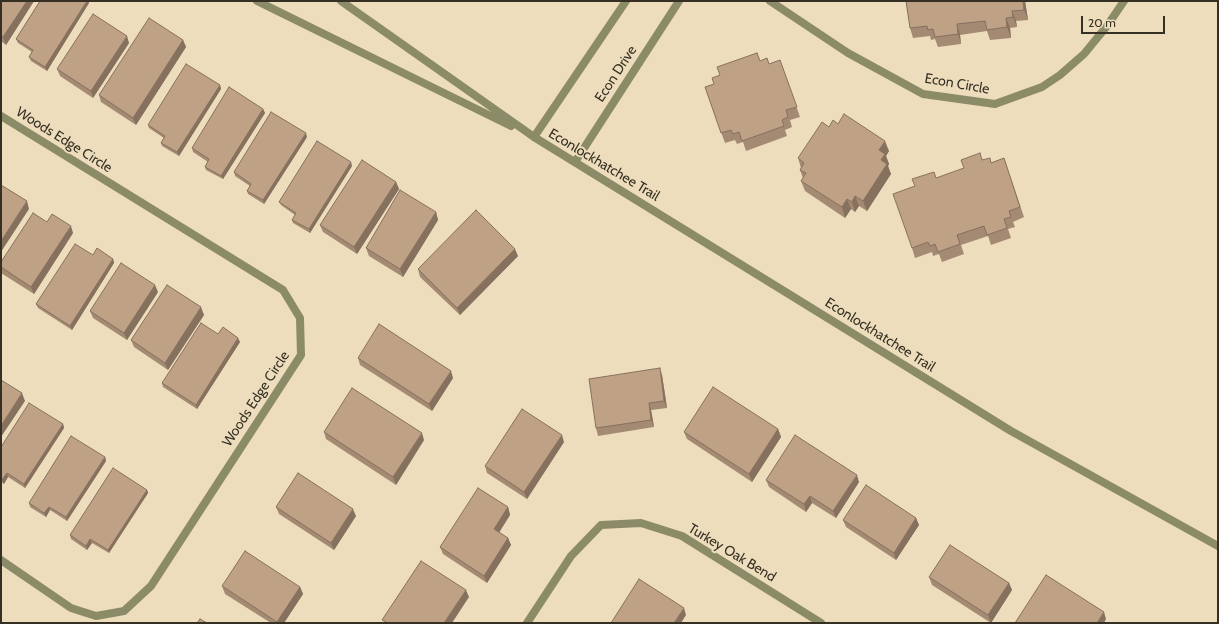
<!DOCTYPE html>
<html>
<head>
<meta charset="utf-8">
<style>
  body { margin:0 }
  #map { position:relative; width:1219px; height:624px; overflow:hidden; background:#edddbd; font-family:Cabin,sans-serif }
  canvas { display:block }
  .frame { position:absolute; inset:0; border:2px solid #353023; pointer-events:none }
  .scale { position:absolute; left:1081px; top:16px; width:84px; height:18px; box-sizing:border-box; border:2px solid #353023; border-top:0; padding-left:5px; font-size:12px; line-height:14px; white-space:nowrap; color:#353023; -webkit-text-stroke:3px #edddbd; paint-order:stroke }
</style>
</head>
<body>
<div id="map">
<canvas width="1219" height="624"></canvas>
<div class="frame"></div>
<div class="scale">20 m</div>
</div>
<script>
const g = document.querySelector('canvas').getContext('2d');
g.lineJoin = 'round';
const toPath = rows => new Path2D(rows.map(r => 'M' + r).join(''));
function stroke(path, color, width, dash) { g.strokeStyle = color; g.lineWidth = width; g.lineCap = dash ? 'butt' : 'round'; g.setLineDash(dash || []); g.stroke(path); }
function paint(path, color) { g.fillStyle = color; g.fill(path, 'evenodd'); }
function write(font, color, halo, rows, align = 'center') {
  g.font = font + ' Cabin,sans-serif'; g.lineWidth = 4; g.setLineDash([]); g.textBaseline = 'middle'; g.strokeStyle = halo; g.fillStyle = color; for (const [text, x, y, turn = 0] of rows) {
    g.save(); g.translate(x, y); g.rotate((+turn || 0) * Math.PI / 180); g.textAlign = isNaN(turn) ? turn : align; if (halo) g.strokeText(text, 0, 0); g.fillText(text, 0, 0); g.restore();
  }
}
const service = toPath([
  [770,1,848,53,923,94,995,104,1042,87,1060,75,1084,54,1107,26,1124,1],
  [534,137,626,1],
  [575,162,679,1]
]);
const minor = toPath([
  [1,116,283,290,300,318,301,355,151,586,124,611,96,616,71,608,1,560],
  [527,623,571,556,601,525,641,523,682,536,821,623]
]);
const tertiary = toPath([
  [257,1,511,126],
  [341,1,534,137,1011,431,1218,546]
]);
const wall = toPath([
  [1,1,34,1,6,45,1,41],
  [40,1,88,1,89,3,47,71,31,61,29,57,32,52,18,43,16,39],
  [906,1,1025,1,1028,20,1016,21,1017,27,1010,28,1011,38,990,40,987,31,960,35,961,44,938,47,935,39,931,40,930,36,913,38,910,28],
  [183,40,186,47,136,125,101,102,99,95],
  [129,43,93,98,60,76,57,69],
  [780,60,800,117,790,120,792,127,785,130,787,136,746,151,743,142,737,144,735,140,725,143,705,87,714,84,760,61,769,64],
  [220,85,221,89,179,156,162,146,161,143,164,138,149,128,148,125],
  [263,109,265,113,223,179,206,170,205,167,208,162,193,152,192,148],
  [838,124,889,151,886,156,889,164,888,166,891,174,867,211,859,206,855,212,851,209,845,218,805,191,801,181,803,178,800,170,801,168,798,158,829,127],
  [307,137,264,204,248,194,247,191,250,186,235,176,234,172],
  [1004,158,1024,217,1013,222,1015,227,1008,229,1011,238,991,245,988,236,961,245,964,254,942,262,939,254,933,256,932,252,915,258,912,248,964,168,982,160,991,163],
  [352,166,310,233,293,223,292,220,295,215,281,205,279,202],
  [396,182,399,189,357,254,323,232,320,225],
  [436,212,438,220,403,277,369,256,366,248],
  [47,222,73,233,34,294,1,273,1,262],
  [93,255,113,259,114,263,72,330,38,308,36,304],
  [518,256,460,315,420,277,418,269],
  [158,292,127,340,93,318,90,311],
  [204,315,168,370,134,347,131,340],
  [218,334,240,342,197,409,163,387,162,383],
  [358,358,453,378,432,411,360,365],
  [662,375,667,408,651,410,654,427,598,436,596,428],
  [63,424,64,428,25,488,8,477,4,484,1,482,1,447],
  [778,429,781,437,752,482,687,439,684,432],
  [324,432,424,440,396,485,326,439],
  [564,442,527,499,487,473,485,466],
  [105,457,106,461,67,521,50,510,46,517,30,507,29,503],
  [766,480,859,482,836,518,812,503,806,512,769,487],
  [147,490,148,493,109,553,92,543,87,550,71,539,70,535],
  [276,507,356,516,334,550,279,514],
  [508,507,510,515,499,532,508,538,511,545,487,583,443,554,440,547],
  [916,518,919,525,896,560,846,527,843,520],
  [929,577,1009,583,1012,590,991,623,932,585],
  [222,586,300,587,303,594,284,623,271,623,225,594]
]);
const shadedWall = toPath([
  [27,1,34,1,6,45,3,37],
  [87,1,88,1,89,3,47,71,45,67],
  [1023,1,1025,1,1028,20,1024,10],
  [1012,11,1016,21,1017,27,1013,17],
  [1006,18,1010,28,1011,38,1007,27],
  [957,24,960,35,961,44,958,34],
  [127,36,129,43,93,98,91,91],
  [183,40,186,47,136,125,133,118],
  [220,85,221,89,179,156,177,152],
  [263,109,265,113,223,179,221,176],
  [306,133,307,137,264,204,263,200],
  [885,141,889,151,886,156,889,164,888,166,891,174,867,211,863,201,881,160,879,150],
  [351,162,352,166,310,233,309,229],
  [396,182,399,189,357,254,354,247],
  [855,196,859,206,855,212,852,202],
  [847,199,851,209,845,218,842,207],
  [27,201,29,209,1,252,1,241],
  [436,212,438,220,403,277,400,269],
  [71,226,73,233,34,294,31,287],
  [515,249,518,256,460,315,457,308],
  [113,259,114,263,72,330,70,326],
  [155,285,158,292,127,340,124,333],
  [201,307,204,315,168,370,165,363],
  [238,338,240,342,197,409,196,405],
  [660,368,662,375,667,408,664,401],
  [451,371,453,378,432,411,429,404],
  [22,393,25,401,1,437,1,426],
  [649,403,651,410,654,427,651,420],
  [63,424,64,428,25,488,24,484],
  [778,429,781,437,752,482,749,474],
  [422,433,424,440,396,485,393,477],
  [562,435,564,442,527,499,524,492],
  [105,457,106,461,67,521,66,517],
  [7,473,8,477,4,484,2,480],
  [857,475,859,482,836,518,833,511],
  [147,490,148,493,109,553,108,550],
  [810,496,812,503,806,512,804,504],
  [49,507,50,510,46,517,44,513],
  [508,507,510,515,497,536,494,529],
  [353,509,356,516,334,550,331,543],
  [916,518,919,525,896,560,894,553],
  [508,538,511,545,487,583,484,576],
  [90,539,92,543,87,550,86,546],
  [1009,583,1012,590,991,623,988,615],
  [300,587,303,594,284,623,278,623,277,622],
  [466,590,469,597,452,623,444,623],
  [684,608,686,615,681,623,674,623],
  [1104,612,1106,619,1104,623,1097,623]
]);
const building = toPath([
  [1,1,27,1,3,37,1,36,1,1],
  [40,1,87,1,45,67,29,57,33,50,16,39,40,1],
  [906,1,1023,1,1024,10,1012,11,1013,17,1006,18,1007,27,987,30,985,21,957,24,958,34,935,37,933,29,928,30,927,26,910,28,906,1],
  [93,14,127,36,91,91,57,69,93,14],
  [149,18,183,40,133,118,99,95,149,18],
  [757,53,760,61,767,58,769,64,780,60,797,107,786,110,788,117,782,120,784,126,742,141,739,132,733,134,731,130,721,133,705,87,714,84,712,78,720,75,717,67,757,53],
  [186,64,220,85,177,152,161,143,165,136,148,125,186,64],
  [229,87,263,109,221,176,205,167,209,159,192,148,229,87],
  [271,112,306,133,263,200,247,191,251,184,234,172,271,112],
  [844,114,885,141,879,150,885,154,881,160,887,164,863,201,855,196,852,202,847,199,842,207,801,181,806,173,800,170,804,163,798,158,822,122,829,127,833,120,838,124,844,114],
  [317,141,351,162,309,229,292,220,296,213,279,202,317,141],
  [980,153,982,160,990,158,991,163,1004,158,1020,207,1009,211,1011,217,1004,219,1007,228,987,235,984,226,957,235,960,244,938,252,935,244,930,246,928,242,912,248,893,194,915,186,912,179,934,172,936,178,964,168,961,160,980,153],
  [362,160,396,182,354,247,320,225,362,160],
  [1,185,27,201,1,241,1,185],
  [400,190,436,212,400,269,366,248,400,190],
  [476,210,515,249,457,308,418,269,476,210],
  [33,213,47,222,52,214,71,226,31,287,1,267,1,262,33,213],
  [75,244,93,255,97,248,113,259,70,326,36,304,75,244],
  [121,263,155,285,124,333,90,311,121,263],
  [167,285,201,307,165,363,131,340,167,285],
  [201,323,218,334,223,327,238,338,196,405,162,383,201,323],
  [379,324,451,371,429,404,358,358,379,324],
  [660,368,664,401,649,403,651,420,596,428,589,379,660,368],
  [1,380,22,393,1,426,1,380],
  [713,387,778,429,749,474,684,432,713,387],
  [352,388,422,433,393,477,324,432,352,388],
  [29,403,63,424,24,484,7,473,2,480,1,479,1,447,29,403],
  [522,409,562,435,524,492,485,466,522,409],
  [795,435,857,475,833,511,810,496,804,504,766,480,795,435],
  [71,436,105,457,66,517,49,507,44,513,29,503,71,436],
  [113,468,147,490,108,550,90,539,86,546,70,535,113,468],
  [298,473,353,509,331,543,276,507,298,473],
  [866,485,916,518,894,553,843,520,866,485],
  [478,488,508,507,494,529,508,538,484,576,440,547,478,488],
  [950,545,1009,583,988,615,929,577,950,545],
  [245,551,300,587,277,622,222,586,245,551],
  [421,561,466,590,444,623,388,623,382,620,421,561],
  [1046,575,1104,612,1097,623,1015,623,1046,575],
  [639,579,684,608,674,623,611,623,639,579],
  [200,619,207,623,197,623,200,619]
]);
const streetNames = [
  ["Econ Drive",616,74,-57],
  ["Econ Circle",957,84,10],
  ["Woods Edge Circle",64,140,32],
  ["Econlockhatchee Trail",604,165,31],
  ["Econlockhatchee Trail",880,335,32],
  ["Woods Edge Circle",256,399,-57],
  ["Turkey Oak Bend",732,553,31]
];
stroke(service, '#8b8b68', 8);
stroke(minor, '#8b8b68', 8);
stroke(tertiary, '#8b8b68', 8);
paint(wall, '#a48a73');
paint(shadedWall, '#86715e');
paint(building, '#bfa186');
stroke(building, '#86715e', 1);
write('14px', '#353023', '#edddbd', streetNames);
</script>
</body>
</html>
